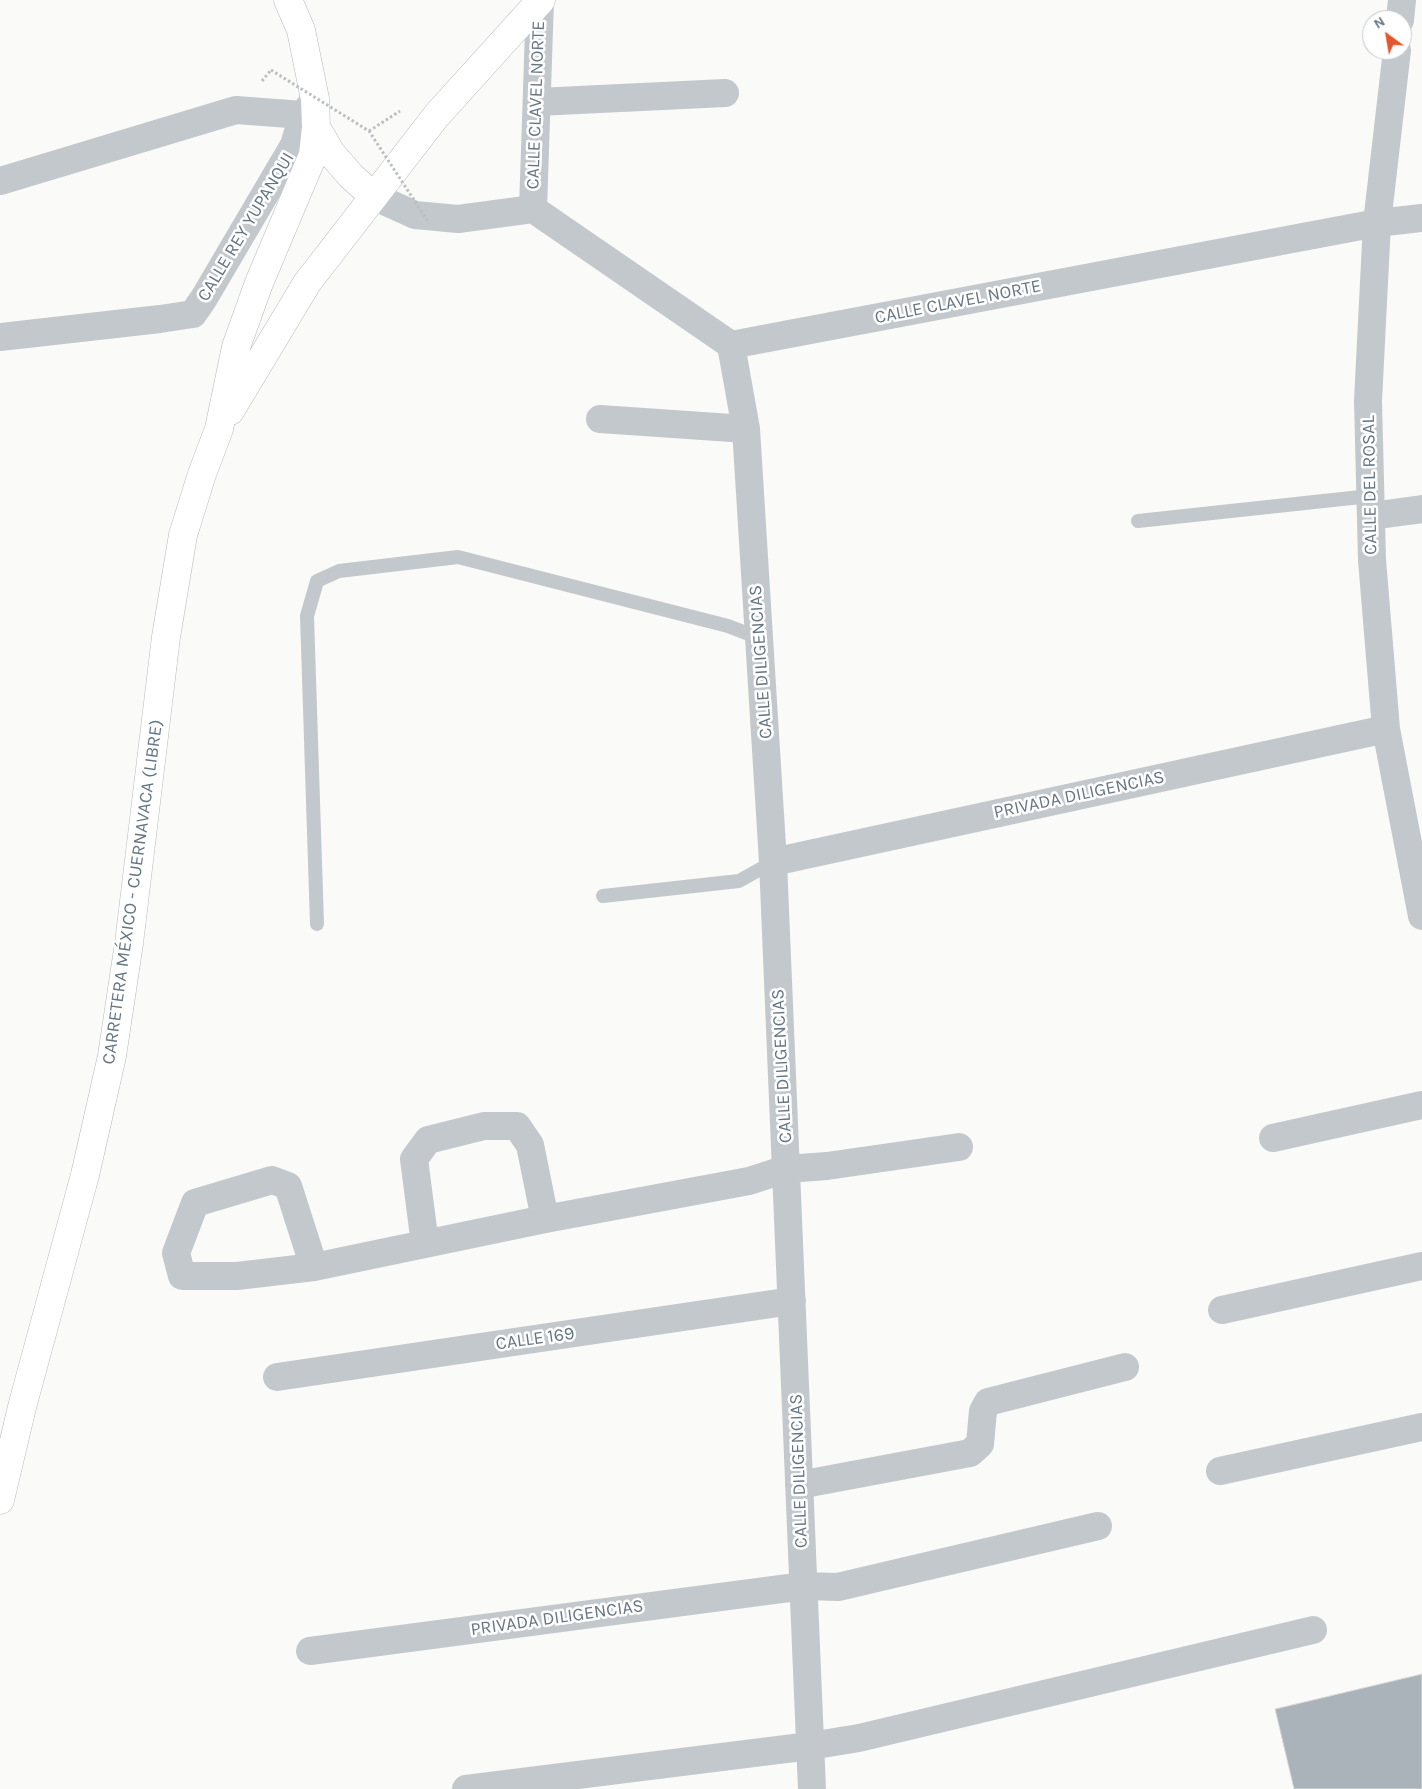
<!DOCTYPE html>
<html>
<head>
<meta charset="utf-8">
<style>
  body { margin:0 }
  #map { position:relative; width:1422px; height:1789px; overflow:hidden; background:#fafaf8; font-family:Karla,sans-serif }
  canvas { display:block }
  .north { position:absolute; left:1362px; top:10px; width:50px; height:50px; box-sizing:border-box; background:#fff; border:1px solid #c1c8cd; border-radius:50%; rotate:328deg; font-size:14px; font-weight:700; line-height:20px; text-align:center; color:#657683 }
  .north::after { content:''; display:block; margin:auto; width:18px; height:22px; background:#e4572e; clip-path:polygon(50% 0,100% 100%,50% 72%,0 100%) }
</style>
</head>
<body>
<div id="map">
<canvas width="1422" height="1789"></canvas>
<div class="north">N</div>
</div>
<script>
const g = document.querySelector('canvas').getContext('2d');
g.lineJoin = 'round';
function paint(path, color) { g.fillStyle = color; g.fill(path, 'evenodd'); }
const toPath = rows => new Path2D(rows.map(r => 'M' + r).join(''));
function stroke(path, color, width, dash) { g.strokeStyle = color; g.lineWidth = width; g.lineCap = dash ? 'butt' : 'round'; g.setLineDash(dash || []); g.stroke(path); }
function write(font, color, halo, rows, align = 'center') {
  g.font = font + ' Karla,sans-serif'; g.lineWidth = 5; g.setLineDash([]); g.textBaseline = 'middle'; g.strokeStyle = halo; g.fillStyle = color; for (const [text, x, y, turn = 0] of rows) {
    g.save(); g.translate(x, y); g.rotate((+turn || 0) * Math.PI / 180); g.textAlign = isNaN(turn) ? turn : align; if (halo) g.strokeText(text, 0, 0); g.fillText(text, 0, 0); g.restore();
  }
}
const building = toPath([
  [1422,1674,1422,1789,1294,1789,1275,1709,1422,1674]
]);
const path = toPath([
  [262,81,271,70],
  [369,131,400,111]
]);
const lane = toPath([
  [1138,521,1370,496],
  [603,896,739,881,773,862],
  [317,924,307,616,317,581,339,571,458,557,728,626,759,638]
]);
const street = toPath([
  [1400,20,1402,0],
  [1397,50,1377,223,1368,401,1372,560,1386,729,1422,916],
  [537,102,725,93],
  [0,181,236,110,303,115],
  [373,196,415,215,458,219,533,209,731,345,1377,223,1422,218],
  [533,209,540,0],
  [0,337,160,319,193,314,204,298,294,145,303,115,315,99],
  [731,345,746,429,773,862,812,1789],
  [600,419,746,429],
  [1371,516,1422,509],
  [773,862,1386,729],
  [1273,1138,1422,1105],
  [425,1244,414,1159,428,1140,484,1126,517,1126,530,1145,545,1219],
  [314,1267,288,1186,272,1180,195,1203,176,1253,182,1276,237,1276,314,1267,545,1219,749,1181,786,1169,827,1166,959,1147],
  [1222,1310,1422,1266],
  [277,1377,792,1301],
  [1220,1471,1422,1427],
  [799,1485,970,1453,980,1444,983,1411,988,1402,1125,1367],
  [310,1651,804,1586,838,1587,1098,1526],
  [466,1789,810,1746,859,1738,1313,1630]
]);
const primary = toPath([
  [316,127,331,153,351,176,373,196],
  [230,411,307,283,437,115,541,0],
  [0,1500,22,1407,85,1175,112,1056,129,943,166,637,183,535,202,474,219,429,236,347,259,283,313,155,316,127,315,99,301,30,288,0]
]);
const pathBridge = toPath([
  [271,70,369,131,429,223]
]);
const streetNames = [
  ["CALLE CLAVEL NORTE",536,105,-88],
  ["CALLE REY YUPANQUI",246,227,-59],
  ["CALLE CLAVEL NORTE",958,302,-11],
  ["CALLE DEL ROSAL",1370,485,-91],
  ["CALLE DILIGENCIAS",761,662,-94],
  ["PRIVADA DILIGENCIAS",1079,795,-12],
  ["CARRETERA MÉXICO - CUERNAVACA (LIBRE)",133,892,-82],
  ["CALLE DILIGENCIAS",782,1066,-93],
  ["CALLE 169",535,1339,-8],
  ["CALLE DILIGENCIAS",799,1471,-92],
  ["PRIVADA DILIGENCIAS",557,1618,-8]
];
paint(building, '#aab3b9');
stroke(building, '#dcdcda', 1);
stroke(primary, '#b5babe', 29);
stroke(path, '#bbbfc2', 3, [2.5, 2.5]);
stroke(lane, '#c3c8cc', 14);
stroke(street, '#c3c8cc', 28);
stroke(primary, '#fff', 28);
stroke(pathBridge, '#bbbfc2', 3, [2.5, 2.5]);
write('18px', '#657683', '#fff', streetNames);
</script>
</body>
</html>
